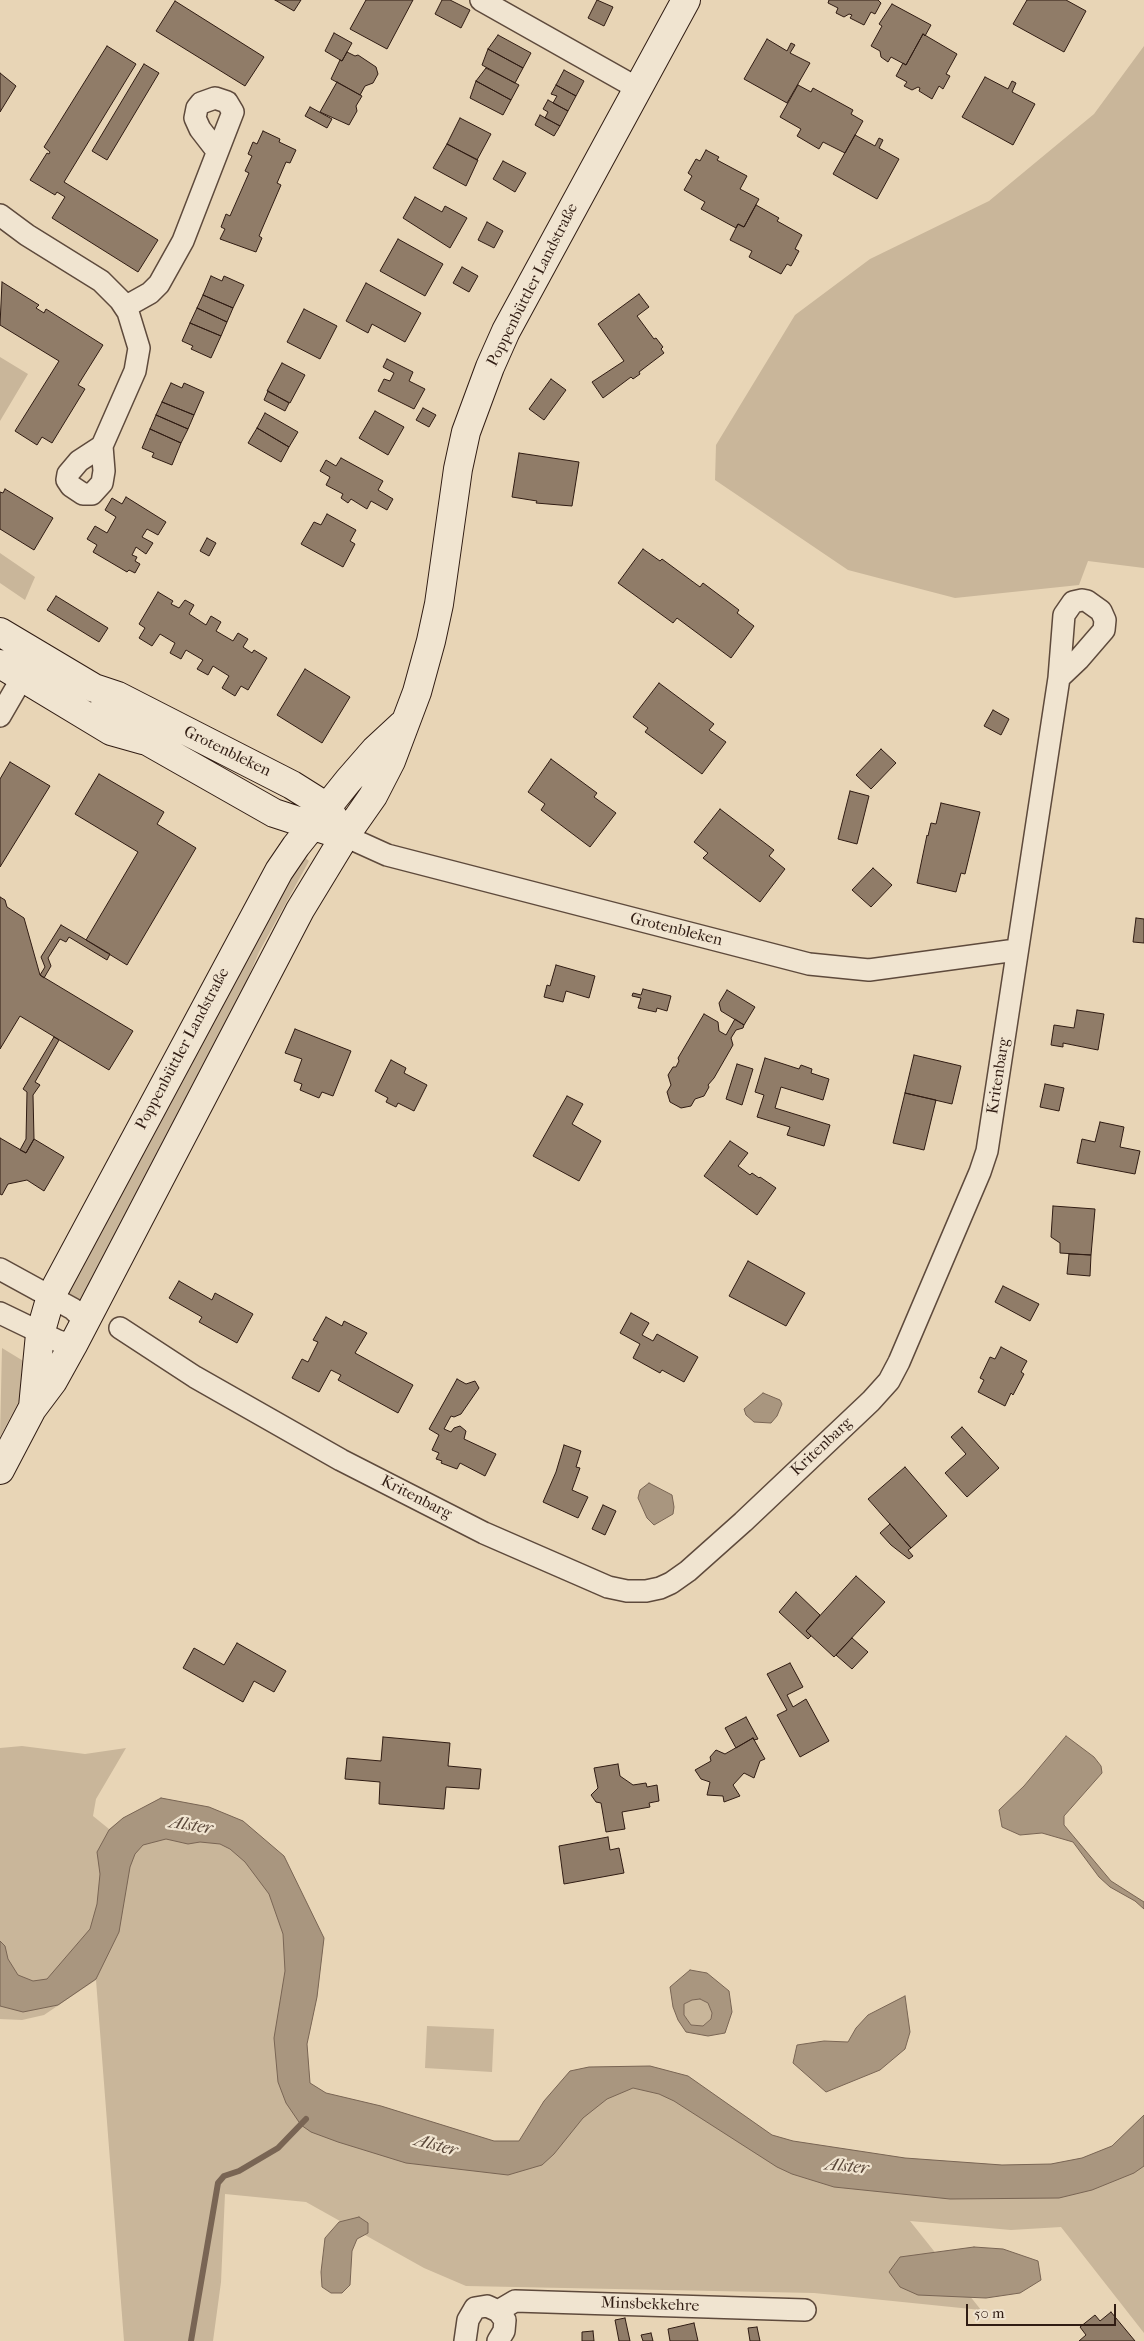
<!DOCTYPE html>
<html>
<head>
<meta charset="utf-8">
<style>
  body { margin:0 }
  #map { position:relative; width:1144px; height:2341px; overflow:hidden; background:#e8d5b6; font-family:"IM FELL French Canon",serif }
  canvas { display:block }
  .scale { position:absolute; left:966px; top:2304px; width:150px; height:22px; box-sizing:border-box; border:2px solid #301c13; border-top:0; padding-left:6px; font-size:15px; line-height:18px; white-space:nowrap; color:#301c13; -webkit-text-stroke:4px #f0e4d0; paint-order:stroke }
</style>
</head>
<body>
<div id="map">
<canvas width="1144" height="2341"></canvas>
<div class="scale">50 m</div>
</div>
<script>
const g = document.querySelector('canvas').getContext('2d');
g.lineJoin = 'round';
function paint(path, color) { g.fillStyle = color; g.fill(path, 'evenodd'); }
const toPath = rows => new Path2D(rows.map(r => 'M' + r).join(''));
function stroke(path, color, width, dash) { g.strokeStyle = color; g.lineWidth = width; g.lineCap = dash ? 'butt' : 'round'; g.setLineDash(dash || []); g.stroke(path); }
function write(font, color, halo, rows, align = 'center') {
  g.font = font + ' "IM FELL French Canon",serif'; g.lineWidth = 4.5; g.setLineDash([]); g.textBaseline = 'middle'; g.strokeStyle = halo; g.fillStyle = color; for (const [text, x, y, turn = 0] of rows) {
    g.save(); g.translate(x, y); g.rotate((+turn || 0) * Math.PI / 180); g.textAlign = isNaN(turn) ? turn : align; if (halo) g.strokeText(text, 0, 0); g.fillText(text, 0, 0); g.restore();
  }
}
const green = toPath([
  [1144,46,1144,568,1088,561,1079,585,955,598,848,570,715,480,716,445,795,315,870,259,989,201,1094,114],
  [0,357,28,374,0,421],
  [0,553,35,577,25,600,0,583],
  [303,856,309,861,259,952,229,1023,83,1300,77,1304,67,1294],
  [2,1348,25,1362,30,1372,20,1399,0,1437],
  [22,1746,85,1754,126,1748,96,1799,93,1816,109,1829,123,1818,161,1798,209,1807,243,1821,284,1856,324,1938,317,1997,307,2044,310,2083,326,2093,381,2106,494,2141,519,2141,544,2101,570,2071,589,2067,650,2066,688,2076,772,2135,793,2141,905,2158,1002,2165,1051,2164,1082,2158,1112,2146,1144,2115,1144,2333,1061,2227,1011,2230,910,2221,981,2310,814,2293,466,2286,424,2268,306,2202,225,2194,221,2282,213,2341,124,2341,96,1980,44,2015,22,2020,0,2019,0,1748],
  [700,1999,708,2003,712,2013,711,2019,703,2026,691,2025,684,2015,684,2004,692,2000],
  [427,2026,494,2029,492,2072,425,2068]
]);
const water = toPath([
  [763,1393,780,1400,782,1404,777,1416,771,1423,754,1422,746,1415,744,1409,763,1393],
  [649,1483,672,1495,674,1507,673,1514,654,1525,647,1518,638,1498,640,1490,649,1483],
  [1066,1736,1094,1757,1101,1766,1102,1773,1064,1816,1064,1825,1111,1881,1144,1902,1144,1909,1135,1901,1110,1887,1099,1877,1073,1842,1042,1833,1020,1835,1002,1827,999,1810,1024,1786,1066,1736],
  [161,1798,209,1807,243,1821,284,1856,324,1938,317,1997,307,2044,310,2083,326,2093,381,2106,494,2141,519,2141,544,2101,570,2071,589,2067,650,2066,688,2076,772,2135,793,2141,905,2158,1002,2165,1051,2164,1082,2158,1112,2146,1144,2115,1144,2166,1134,2173,1092,2190,1059,2198,950,2199,834,2187,792,2174,777,2167,674,2101,659,2094,633,2088,607,2099,583,2118,554,2154,542,2165,508,2175,406,2163,338,2142,311,2132,301,2125,286,2103,278,2082,274,2038,285,1971,283,1934,269,1894,245,1862,230,1849,220,1844,200,1842,188,1844,166,1839,143,1845,135,1854,130,1867,119,1932,96,1979,58,2005,23,2012,0,2006,0,1941,5,1946,8,1959,18,1975,33,1981,47,1979,90,1929,97,1904,100,1874,97,1852,109,1830,123,1818,161,1798],
  [690,1970,707,1973,729,1991,732,2012,725,2033,708,2036,686,2032,678,2020,673,2007,670,1987,690,1970],
  [700,1999,708,2003,712,2013,711,2019,703,2026,691,2025,684,2015,684,2004,692,2000,700,1999],
  [905,1996,910,2032,905,2049,880,2070,826,2092,793,2063,797,2045,824,2041,848,2042,856,2028,868,2015,905,1996],
  [359,2217,368,2223,368,2233,357,2239,352,2251,350,2285,342,2293,331,2293,322,2287,321,2272,325,2238,339,2222,359,2217],
  [974,2247,1003,2249,1038,2261,1041,2280,1020,2293,986,2298,918,2295,900,2287,889,2272,900,2257,974,2247]
]);
const stream = toPath([
  [191,2341,218,2183,224,2176,239,2171,278,2148,306,2119]
]);
const building = toPath([
  [275,0,301,0,294,11,275,0],
  [366,0,413,0,387,49,350,29,366,0],
  [442,0,450,0,470,10,461,28,435,14,442,0],
  [597,0,613,7,604,26,588,18,597,0],
  [829,0,878,0,881,3,875,14,871,12,864,25,850,18,852,15,849,14,844,17,836,13,838,8,828,3,829,0],
  [1027,0,1066,0,1086,11,1064,52,1013,24,1027,0],
  [175,1,264,57,245,86,156,31,175,1],
  [892,4,931,25,925,36,923,34,906,65,891,57,888,62,881,57,880,51,871,46,882,26,879,24,892,4],
  [334,33,352,43,342,61,325,51,334,33],
  [923,34,957,54,946,74,950,76,943,89,939,86,932,99,919,91,920,88,918,87,912,90,904,86,907,82,896,76,903,63,906,65,923,34],
  [498,35,531,53,523,68,488,49,498,35],
  [767,39,787,51,791,43,795,45,790,53,810,63,787,103,744,79,767,39],
  [107,46,136,64,64,182,158,240,138,272,52,218,65,197,57,192,55,195,30,180,47,153,49,154,50,152,44,147,107,46],
  [488,49,523,68,515,83,482,65,488,49],
  [347,52,355,56,358,55,376,67,378,74,373,83,365,86,360,95,331,79,340,60,342,61,347,52],
  [144,64,159,73,107,160,92,151,144,64],
  [486,68,519,85,511,100,476,81,486,68],
  [564,70,584,81,576,96,556,85,564,70],
  [0,73,16,86,0,112,0,73],
  [985,77,1008,89,1012,81,1016,83,1012,92,1035,104,1013,145,962,117,985,77],
  [476,81,511,100,503,115,470,98,476,81],
  [337,82,362,96,356,106,357,111,349,125,320,112,337,82],
  [556,85,576,96,568,111,553,103,557,96,551,94,556,85],
  [798,85,811,92,813,88,853,110,851,114,863,121,845,153,823,142,819,149,797,136,801,129,780,117,798,85],
  [548,100,568,111,560,126,545,118,548,112,543,109,548,100],
  [310,107,332,119,327,128,305,116,310,107],
  [540,115,560,126,554,136,535,125,540,115],
  [460,118,491,134,477,160,447,144,460,118],
  [263,131,280,139,279,142,296,150,290,163,286,162,277,183,281,185,259,236,262,238,256,252,220,239,225,229,221,227,226,214,230,216,249,173,245,171,252,156,248,154,253,142,257,144,263,131],
  [855,135,875,146,879,138,883,140,879,148,899,159,877,199,833,174,855,135],
  [447,144,478,160,466,186,433,168,447,144],
  [706,150,719,157,717,160,747,176,740,189,759,199,744,227,738,224,736,228,701,209,705,202,684,190,692,176,688,173,696,159,700,161,706,150],
  [503,161,526,173,515,192,493,179,503,161],
  [415,197,442,212,445,206,467,218,450,248,403,218,415,197],
  [756,205,779,218,777,221,802,235,795,249,799,251,791,266,787,264,781,274,749,257,752,251,730,240,738,224,744,227,756,205],
  [487,222,503,231,494,248,478,240,487,222],
  [398,239,443,264,425,296,380,271,398,239],
  [462,267,478,276,469,292,453,283,462,267],
  [211,276,222,281,224,276,244,285,233,308,203,295,211,276],
  [2,282,39,305,36,308,44,313,46,309,103,345,78,385,85,389,52,443,42,437,37,445,15,431,59,361,0,325,2,282],
  [366,283,421,313,405,342,372,324,368,333,346,321,366,283],
  [639,294,649,307,637,316,654,339,656,338,663,347,661,349,664,353,639,372,640,374,633,379,631,377,603,398,592,382,624,361,598,324,639,294],
  [203,295,233,308,227,322,197,308,203,295],
  [197,308,227,322,221,336,190,323,197,308],
  [304,309,337,326,320,359,287,342,304,309],
  [190,323,221,336,211,358,191,349,193,346,182,341,190,323],
  [387,359,413,372,409,381,425,389,414,409,378,391,384,379,390,381,394,373,383,367,387,359],
  [282,363,305,375,290,403,267,391,282,363],
  [551,379,566,390,544,420,529,409,551,379],
  [171,383,182,388,184,383,204,392,194,415,162,402,171,383],
  [268,391,289,403,285,411,264,400,268,391],
  [162,402,194,415,188,429,156,415,162,402],
  [423,408,436,415,429,427,416,420,423,408],
  [375,411,404,427,388,455,359,438,375,411],
  [265,413,298,432,289,447,257,428,265,413],
  [156,415,188,429,181,443,150,429,156,415],
  [257,428,289,447,281,462,248,443,257,428],
  [150,429,181,443,172,465,152,457,154,453,142,448,150,429],
  [519,453,579,462,572,506,536,503,537,501,512,497,519,453],
  [341,458,383,481,378,490,393,499,387,510,371,501,367,509,351,499,348,503,341,498,343,494,326,485,330,477,320,471,326,460,336,466,341,458],
  [5,489,53,518,34,550,0,529,0,492,3,493,5,489],
  [126,497,166,522,158,535,147,529,142,537,153,543,146,554,136,547,132,555,137,557,135,561,140,564,135,573,129,570,127,572,93,552,97,545,87,539,95,526,107,533,116,517,105,510,112,498,122,504,126,497],
  [327,514,356,530,350,541,355,544,343,567,301,544,314,522,321,525,327,514],
  [207,538,216,543,209,556,200,551,207,538],
  [643,549,660,561,662,559,700,587,703,583,739,610,737,613,754,626,731,658,677,618,673,623,618,583,643,549],
  [158,592,173,601,171,604,179,608,185,600,194,605,189,614,206,625,211,616,221,622,216,631,233,641,238,633,248,639,243,647,252,653,254,650,267,658,248,690,241,686,235,696,222,688,229,676,213,666,208,675,197,669,203,660,186,650,181,659,170,653,175,643,160,634,152,646,139,638,145,628,139,624,158,592],
  [56,596,108,628,99,642,47,610,56,596],
  [305,669,350,697,322,743,277,715,305,669],
  [659,683,714,724,709,730,726,742,702,774,645,732,648,728,633,717,659,683],
  [993,710,1009,719,1001,735,984,726,993,710],
  [881,749,896,763,871,789,856,775,881,749],
  [551,759,597,793,594,797,616,813,590,847,541,810,545,804,528,792,551,759],
  [10,762,50,786,0,867,0,779,10,762],
  [99,774,164,812,157,824,196,848,127,965,86,940,138,852,75,814,99,774],
  [850,791,869,796,857,844,838,839,850,791],
  [941,803,980,812,965,874,961,873,956,892,917,883,927,835,928,836,931,823,936,824,941,803],
  [720,809,774,850,769,856,785,869,760,902,703,858,708,853,694,842,720,809],
  [873,868,892,885,871,907,852,890,873,868],
  [0,897,5,900,7,907,24,918,40,975,133,1031,109,1070,20,1016,0,1049,0,897],
  [1136,918,1144,919,1144,943,1133,942,1136,918],
  [61,925,110,954,107,960,69,937,66,942,60,939,48,958,51,966,44,978,40,975,45,967,41,957,61,925],
  [556,965,595,976,589,998,566,991,563,1002,544,997,547,985,550,986,556,965],
  [643,989,671,996,667,1011,657,1008,656,1012,638,1008,641,998,632,996,633,993,641,995,643,989],
  [727,990,755,1007,744,1025,721,1011,719,1003,727,990],
  [1077,1010,1104,1014,1098,1050,1063,1043,1063,1047,1051,1045,1054,1025,1074,1028,1077,1010],
  [704,1014,718,1022,719,1031,726,1035,735,1019,744,1025,743,1028,736,1030,731,1038,733,1045,714,1078,708,1085,709,1087,704,1096,695,1099,691,1106,681,1108,670,1102,667,1092,671,1085,668,1075,673,1067,676,1067,679,1061,678,1058,704,1014],
  [295,1029,351,1051,333,1096,322,1092,319,1098,300,1090,302,1084,294,1081,302,1059,285,1053,295,1029],
  [54,1037,59,1040,35,1082,40,1085,33,1095,34,1139,26,1153,20,1150,26,1139,27,1092,23,1089,54,1037],
  [914,1055,961,1066,952,1104,905,1093,914,1055],
  [765,1058,799,1069,801,1065,812,1069,811,1073,829,1079,823,1100,781,1087,775,1108,830,1125,824,1146,787,1135,790,1127,757,1117,764,1095,755,1092,765,1058],
  [391,1060,406,1068,404,1073,427,1085,414,1111,398,1103,396,1107,386,1102,388,1098,375,1091,391,1060],
  [737,1064,753,1069,742,1105,726,1099,737,1064],
  [1045,1084,1064,1088,1059,1111,1040,1107,1045,1084],
  [905,1093,936,1100,924,1150,893,1143,905,1093],
  [567,1096,583,1104,572,1124,601,1141,579,1181,533,1156,567,1096],
  [1100,1122,1124,1127,1120,1147,1140,1151,1135,1174,1077,1163,1082,1139,1095,1142,1100,1122],
  [0,1138,26,1153,34,1139,64,1157,44,1191,27,1180,8,1184,2,1195,0,1194,0,1138],
  [730,1141,748,1153,738,1166,750,1175,752,1173,759,1178,760,1177,776,1188,757,1215,704,1176,730,1141],
  [1053,1206,1095,1209,1091,1255,1060,1253,1060,1243,1051,1237,1053,1206],
  [1069,1254,1091,1255,1090,1276,1067,1274,1069,1254],
  [748,1261,805,1293,786,1326,729,1296,748,1261],
  [179,1281,212,1300,215,1293,253,1314,237,1343,199,1322,202,1317,169,1298,179,1281],
  [1003,1286,1039,1304,1030,1321,995,1302,1003,1286],
  [631,1313,649,1323,642,1335,653,1341,657,1334,698,1357,684,1382,662,1370,660,1373,633,1358,640,1344,620,1333,631,1313],
  [326,1317,342,1326,344,1321,367,1333,355,1353,413,1385,398,1413,338,1380,341,1375,331,1370,319,1392,292,1378,302,1359,308,1362,318,1342,313,1340,326,1317],
  [1001,1347,1027,1361,1021,1372,1024,1374,1013,1395,1011,1393,1005,1406,978,1392,984,1380,980,1378,990,1357,995,1359,1001,1347],
  [457,1379,466,1384,475,1381,479,1388,461,1414,454,1417,451,1416,444,1429,451,1432,454,1428,460,1426,466,1431,464,1439,496,1454,485,1476,460,1463,457,1469,441,1463,442,1461,436,1459,439,1453,432,1450,439,1435,429,1429,457,1379],
  [962,1427,999,1468,967,1497,945,1473,966,1454,951,1437,962,1427],
  [564,1445,581,1451,576,1467,580,1468,572,1490,588,1497,578,1518,543,1502,556,1472,564,1445],
  [905,1467,947,1516,911,1548,868,1499,905,1467],
  [603,1505,616,1511,605,1535,592,1529,603,1505],
  [890,1524,911,1548,908,1550,913,1556,909,1559,891,1545,880,1533,890,1524],
  [856,1576,885,1602,834,1657,806,1631,856,1576],
  [796,1592,820,1615,806,1631,811,1636,808,1639,779,1612,796,1592],
  [852,1638,868,1652,852,1669,836,1655,852,1638],
  [237,1643,286,1671,274,1692,254,1681,243,1702,183,1668,194,1648,224,1665,237,1643],
  [790,1663,803,1687,787,1695,793,1707,806,1699,829,1741,800,1757,777,1715,787,1710,767,1674,790,1663],
  [746,1717,758,1739,754,1740,753,1738,736,1748,725,1728,746,1717],
  [383,1737,450,1743,448,1766,481,1769,479,1789,446,1787,444,1809,379,1804,380,1782,345,1779,347,1758,381,1761,383,1737],
  [753,1738,765,1759,760,1761,754,1778,744,1773,733,1785,740,1796,724,1802,723,1796,707,1795,710,1782,701,1779,695,1770,711,1761,710,1757,716,1750,725,1754,753,1738],
  [618,1764,620,1776,633,1785,646,1783,647,1787,657,1785,659,1801,649,1803,650,1807,622,1812,625,1829,606,1832,601,1803,596,1802,591,1795,598,1788,594,1768,618,1764],
  [608,1837,610,1850,619,1848,624,1873,564,1884,559,1846,608,1837],
  [1111,2312,1135,2341,1079,2341,1086,2335,1080,2327,1095,2315,1100,2321,1111,2312],
  [625,2318,630,2341,619,2341,615,2320,625,2318],
  [694,2323,698,2341,670,2341,668,2329,694,2323],
  [757,2327,760,2341,750,2341,748,2328,757,2327],
  [593,2331,594,2341,582,2341,582,2332,593,2331],
  [651,2333,653,2341,643,2341,641,2335,651,2333]
]);
const street = toPath([
  [481,0,637,88],
  [0,215,27,235,101,281,120,300,128,312,139,348,135,371,102,446,104,471,102,483,92,494,83,494,71,486,67,480,68,474,79,461,102,446],
  [125,307,150,293,159,284,183,241,233,112,227,102,215,98,201,103,197,108,195,118,200,129,217,151],
  [0,716,22,678],
  [345,836,387,855,809,964,869,970,1016,950],
  [0,1269,73,1309,85,1321],
  [0,1313,58,1341,73,1345],
  [120,1328,195,1377,341,1460,484,1533,608,1587,627,1591,646,1591,660,1588,671,1583,688,1571,743,1522,871,1401,889,1381,899,1362,980,1172,987,1151,1059,678,1064,615,1073,602,1082,600,1087,601,1101,611,1105,620,1104,630,1079,659,1059,678],
  [498,2311,515,2301,805,2310],
  [465,2341,468,2320,475,2308,487,2306,498,2311,505,2320,504,2331,498,2341]
]);
const secondary = toPath([
  [0,632,94,688,118,696,292,785,327,807,336,822],
  [0,664,111,731,143,740],
  [105,700,149,742,274,813,329,831],
  [33,1407,40,1334,51,1296,279,871,296,846,348,781,375,750,402,725],
  [0,1470,32,1409,53,1381,73,1345,300,910,345,836,373,796,391,761,417,692,431,641,439,604,458,469,466,432,490,367,506,331,686,0]
]);
const streetNames = [
  ["Poppenbüttler Landstraße",533,285,-63],
  ["Grotenbleken",227,752,26],
  ["Grotenbleken",676,930,14],
  ["Poppenbüttler Landstraße",183,1049,-62],
  ["Kritenbarg",999,1076,-81],
  ["Kritenbarg",822,1447,-43],
  ["Kritenbarg",416,1498,27],
  ["Minsbekkehre",650,2305,2]
];
const waterNames = [
  ["Alster",191,1826,9],
  ["Alster",436,2146,15],
  ["Alster",847,2167,6]
];
paint(green, '#c9b69a');
paint(water, '#a9967f');
stroke(water, '#796554', 1);
stroke(stream, '#796554', 6);
paint(building, '#907c68');
stroke(building, '#301c13', 1);
stroke(street, '#5e4a3c', 24);
stroke(secondary, '#301c13', 30);
stroke(street, '#f0e4d0', 21);
stroke(secondary, '#f0e4d0', 28);
write('16px', '#301c13', '#f0e4d0', streetNames);
write('italic 18px', '#5a4739', '#f0e4d0', waterNames);
</script>
</body>
</html>
